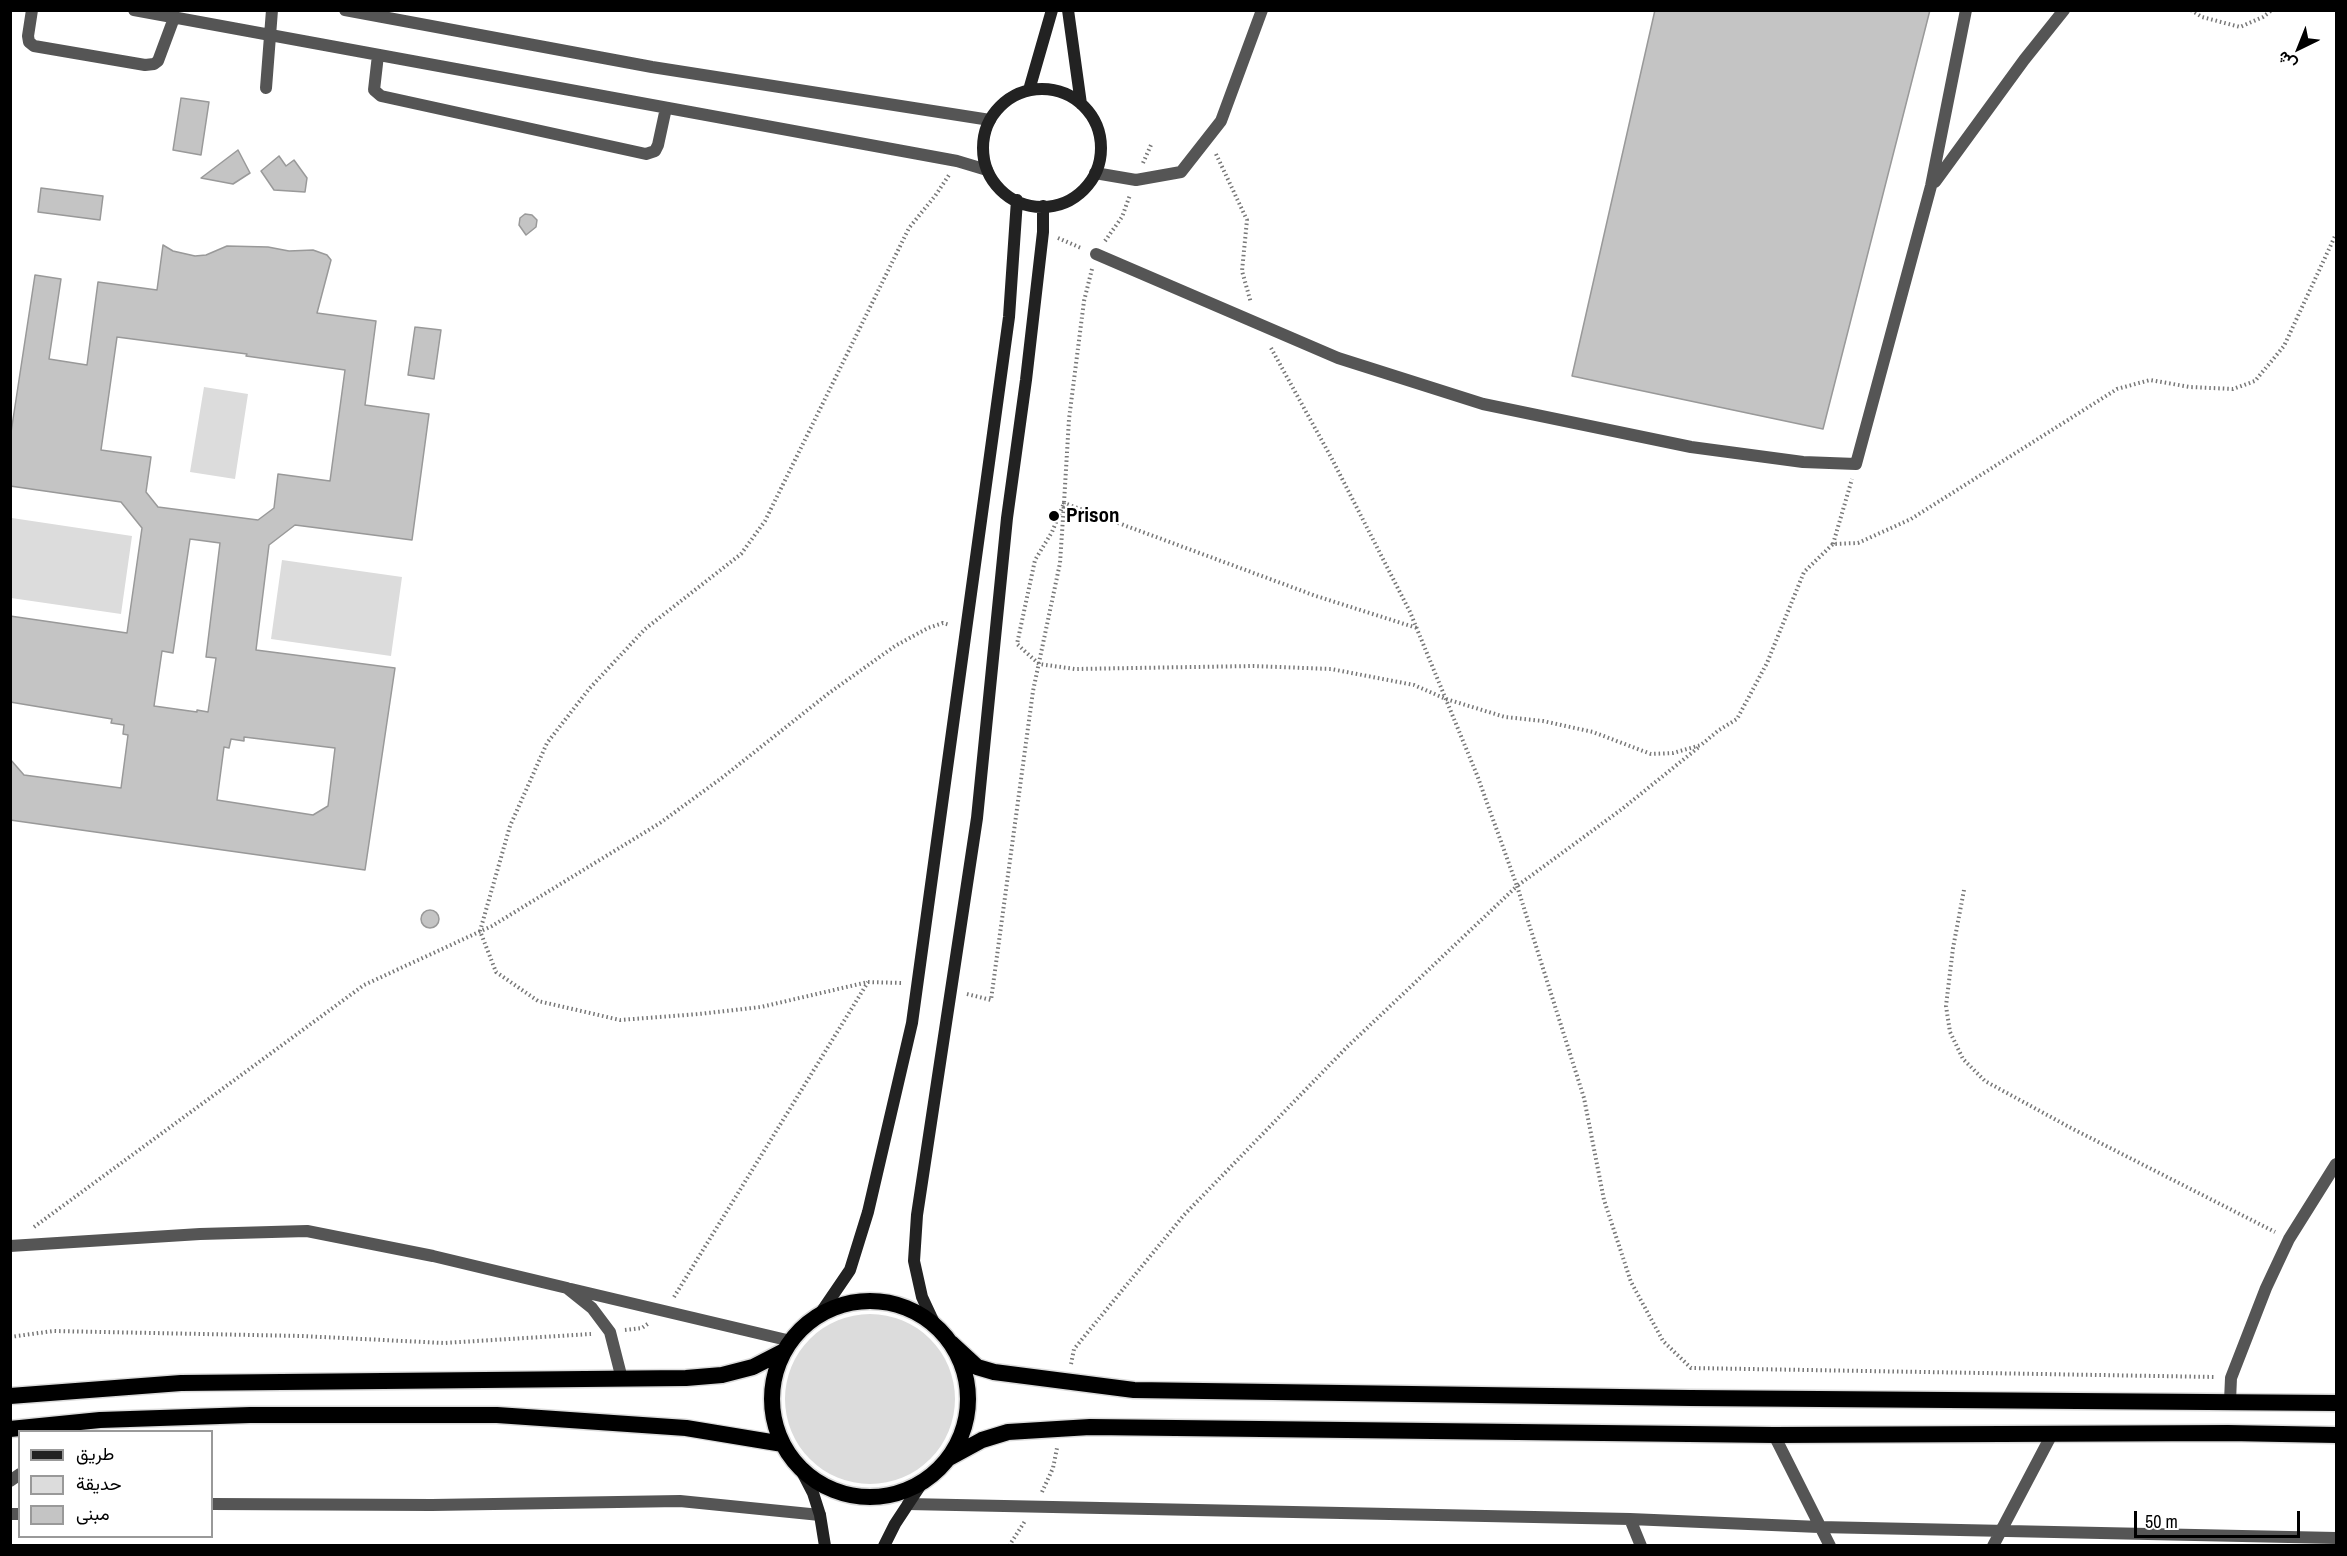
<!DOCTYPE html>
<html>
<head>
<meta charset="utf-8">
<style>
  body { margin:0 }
  #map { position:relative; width:2347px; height:1556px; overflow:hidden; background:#fff; font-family:"Archivo Narrow",Vazirmatn,sans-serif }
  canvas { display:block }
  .frame { position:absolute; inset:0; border:12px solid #000; pointer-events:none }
  .legend { position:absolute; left:18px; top:1430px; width:195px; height:108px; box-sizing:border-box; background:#fff; border:2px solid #999; margin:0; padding:8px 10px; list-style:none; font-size:18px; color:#000 }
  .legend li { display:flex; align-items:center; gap:12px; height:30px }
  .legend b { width:30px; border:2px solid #999 }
  .north { position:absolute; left:2269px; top:18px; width:60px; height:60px; -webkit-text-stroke:4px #fff; paint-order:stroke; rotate:223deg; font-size:16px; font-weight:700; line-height:24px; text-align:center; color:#000 }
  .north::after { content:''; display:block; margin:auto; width:21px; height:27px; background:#000; clip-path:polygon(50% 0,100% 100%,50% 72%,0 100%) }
  .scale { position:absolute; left:2134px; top:1511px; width:166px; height:27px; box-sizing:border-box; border:3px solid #000; border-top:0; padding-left:8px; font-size:18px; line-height:21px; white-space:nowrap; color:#000; -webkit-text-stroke:4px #fff; paint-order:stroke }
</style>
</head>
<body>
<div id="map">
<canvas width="2347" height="1556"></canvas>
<div class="frame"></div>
<ul class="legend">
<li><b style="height:8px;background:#222"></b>طريق</li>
<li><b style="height:16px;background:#dcdcdc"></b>حديقة</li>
<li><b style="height:16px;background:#c4c4c4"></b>مبنى</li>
</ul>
<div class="north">ش</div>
<div class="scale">50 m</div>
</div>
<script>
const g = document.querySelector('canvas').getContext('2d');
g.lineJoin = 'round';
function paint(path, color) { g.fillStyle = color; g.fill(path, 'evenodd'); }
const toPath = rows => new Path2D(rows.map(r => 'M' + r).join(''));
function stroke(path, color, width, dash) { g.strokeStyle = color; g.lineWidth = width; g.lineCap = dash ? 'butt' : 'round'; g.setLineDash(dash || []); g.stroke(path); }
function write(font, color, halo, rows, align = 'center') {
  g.font = font + ' "Archivo Narrow",sans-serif'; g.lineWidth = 4.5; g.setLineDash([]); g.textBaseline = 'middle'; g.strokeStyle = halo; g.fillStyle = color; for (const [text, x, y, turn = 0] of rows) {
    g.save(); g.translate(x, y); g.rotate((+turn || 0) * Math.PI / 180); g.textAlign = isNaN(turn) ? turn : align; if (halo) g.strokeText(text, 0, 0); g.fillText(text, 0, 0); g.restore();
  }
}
const green = toPath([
  [204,387,248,394,235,479,190,472],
  [12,518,132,536,121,614,11,598],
  [282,560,402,577,391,656,271,639],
  '785 1399a85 85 0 1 1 170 0a85 85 0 1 1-170 0Z'
]);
const building = toPath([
  [1655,10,1930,10,1823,429,1572,376,1655,10],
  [181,98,209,102,201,155,173,150,181,98],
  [238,150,250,173,233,184,201,178,238,150],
  [279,156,286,166,294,160,307,178,305,192,274,190,261,171,279,156],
  [41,188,103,196,100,220,38,212,41,188],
  [525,214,532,215,537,220,536,227,526,235,519,225,520,218,525,214],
  [163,245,173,251,195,256,206,255,227,246,268,247,289,251,313,250,327,255,331,260,317,313,376,321,365,405,429,414,412,540,295,525,269,545,256,650,395,668,365,870,10,820,10,759,24,775,121,788,128,735,123,734,124,725,111,723,112,719,10,702,10,616,127,633,142,528,121,502,10,486,10,439,35,275,61,279,49,359,87,365,98,282,157,290,163,245],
  [117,337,247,354,246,356,345,370,330,481,278,474,274,508,258,520,158,507,146,492,151,457,101,450,117,337],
  [190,539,220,543,206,657,216,658,208,712,197,710,197,712,154,706,162,651,173,653,190,539],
  [244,737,335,748,328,806,313,815,217,800,224,747,229,748,231,739,244,741,244,737],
  [415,327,441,330,434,379,408,375,415,327],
  '421 919a9 9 0 1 1 18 0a9 9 0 1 1-18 0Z'
]);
const path = toPath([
  [2191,10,2202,17,2240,27,2263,17,2272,10],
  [1216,154,1247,220,1242,271,1251,303],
  [1143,163,1151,145],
  [1058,238,1081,248],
  [1105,241,1122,217,1130,195],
  [1092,269,1084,301,1069,419,1064,503,1052,532,1035,560,1017,644,1039,664,1075,669,1253,666,1331,669,1414,685,1446,699,1505,717,1543,721,1593,732,1651,754,1673,753,1701,745,1719,730,1737,719,1767,663,1804,572,1833,544,1858,543,1911,519,2117,389,2150,380,2190,387,2233,389,2255,381,2284,346,2336,234],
  [1271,348,1332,459,1410,612,1477,775,1517,886,1622,809,1699,747],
  [1833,544,1852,479],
  [1964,890,1953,948,1946,1006,1950,1032,1963,1059,1985,1081,2071,1128,2275,1232],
  [901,983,868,982,761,1007,699,1014,620,1020,538,1001,496,972,480,931,510,826,547,743,589,689,645,629,741,554,765,521,909,228,935,196,949,175],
  [967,994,991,1000,1033,691,1060,563,1064,503,1316,596,1417,628],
  [34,1227,364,985,492,926,660,823,723,777,829,693,895,646,928,628,943,623,950,625],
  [674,1297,868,982],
  [625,1330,642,1328,649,1323],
  [10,1337,53,1331,302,1336,444,1343,591,1334],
  [1071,1364,1074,1349,1184,1215,1347,1047,1517,886,1584,1098,1604,1200,1631,1282,1663,1341,1691,1368,2215,1377],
  [1042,1492,1053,1468,1057,1448],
  [1009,1546,1025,1521]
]);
const service = toPath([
  [32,10,28,36,29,42,34,46,145,65,154,64,158,61,174,18],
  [134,10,957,161,987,170],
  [345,10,652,67,990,120],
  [378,55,374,90,381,96,646,154,655,151,658,145,666,108],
  [266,88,272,10],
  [1095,173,1136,180,1181,172,1221,121,1262,10],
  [1935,182,2024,60,2064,10],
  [1096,254,1338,358,1483,404,1691,447,1803,462,1856,464,1931,186,1966,10],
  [1774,1435,1830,1546],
  [10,1481,20,1474],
  [212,1504,432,1505,680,1501,820,1515],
  [908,1504,1630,1519,1819,1527,2336,1538],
  [10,1514,20,1514],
  [1630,1519,1641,1546],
  [1993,1546,2052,1434]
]);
const minor = toPath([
  [10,1246,200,1234,307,1231,433,1256,567,1288,592,1308,610,1332,622,1379],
  [571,1289,791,1341],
  [2230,1401,2231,1378,2266,1288,2289,1239,2336,1164]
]);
const secondary = toPath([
  [1068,10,1081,104],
  '983 148a59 59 0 1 1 118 0a59 59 0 1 1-118 0Z',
  [1029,90,1052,10],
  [820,1314,850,1270,868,1212,912,1023,1009,317,1017,200],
  [936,1327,922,1297,914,1261,917,1215,977,818,1007,518,1026,380,1043,232,1043,206],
  [799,1466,813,1493,820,1515,825,1546],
  [884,1546,895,1524,922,1483]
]);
const trunk = toPath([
  '772 1399a98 98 0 1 1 196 0a98 98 0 1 1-196 0Z',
  [951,1343,977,1367,994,1372,1134,1390,1690,1398,2336,1403],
  [10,1396,181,1383,686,1378,722,1375,753,1367,784,1351],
  [10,1429,100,1420,250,1415,497,1415,686,1428,783,1444],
  [949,1458,982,1440,1008,1432,1090,1427,1774,1435,2228,1433,2336,1435]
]);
const markers = [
  [1054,516,6,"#000"]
];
const poiNames = [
  ["Prison",1066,516]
];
paint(green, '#dcdcdc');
paint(building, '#c4c4c4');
stroke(building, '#999', 1.5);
stroke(trunk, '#dbdbdb', 19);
stroke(path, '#777', 4, [1.5, 3]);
stroke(service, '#555', 12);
stroke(minor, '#555', 12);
stroke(secondary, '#222', 12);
stroke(trunk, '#000', 16);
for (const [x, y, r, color] of markers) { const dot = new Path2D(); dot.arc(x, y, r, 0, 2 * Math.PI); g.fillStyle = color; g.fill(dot); stroke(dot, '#fff', 2); }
write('bold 21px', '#000', '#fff', poiNames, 'left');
</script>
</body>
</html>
